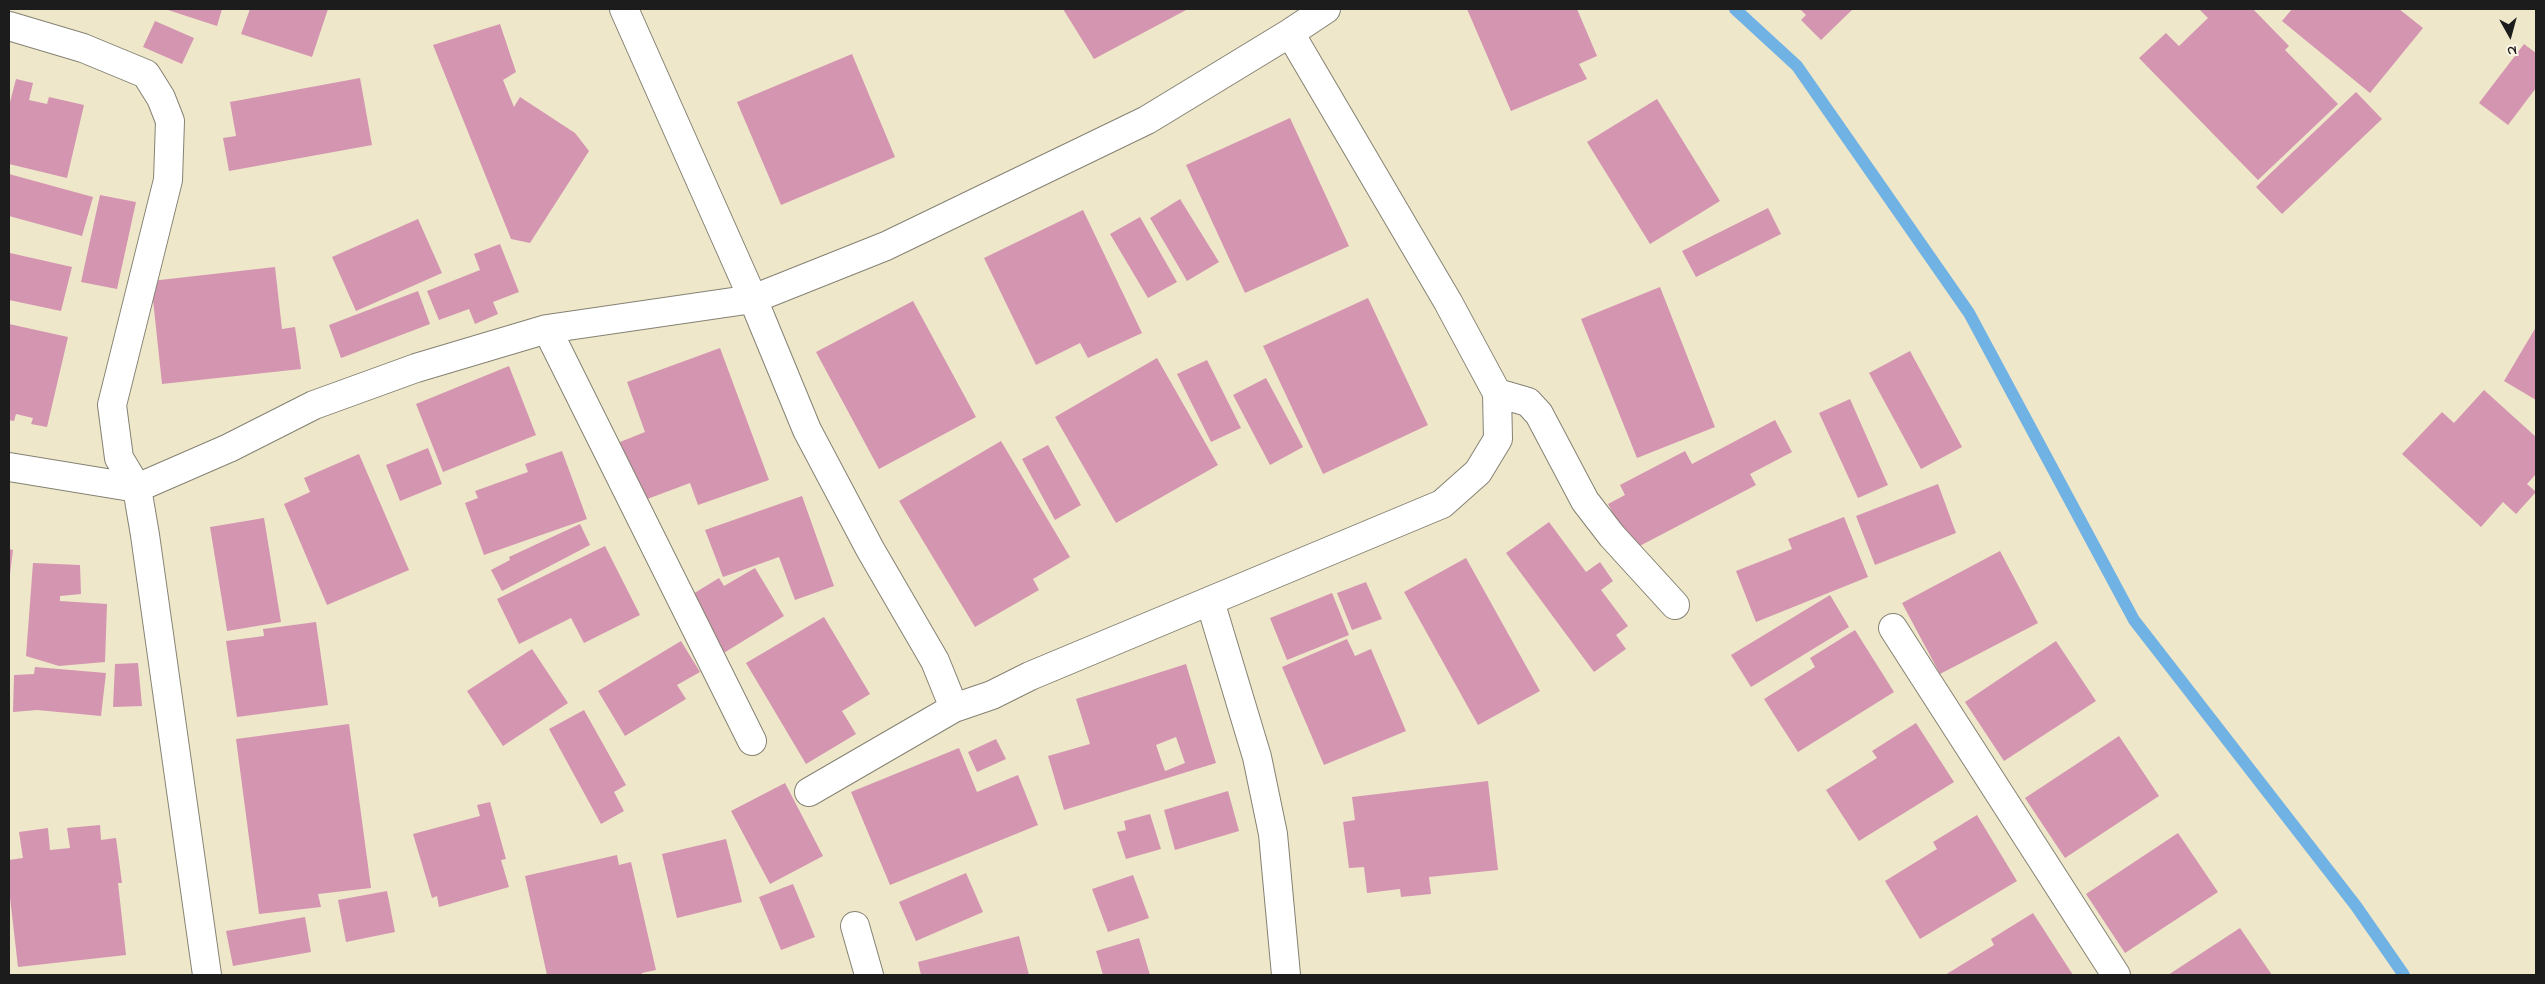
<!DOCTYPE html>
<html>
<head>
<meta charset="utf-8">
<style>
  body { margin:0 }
  #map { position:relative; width:2545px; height:984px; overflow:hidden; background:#eee7ca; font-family:"Indie Flower",sans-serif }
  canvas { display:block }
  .frame { position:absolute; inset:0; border:10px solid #1c1c1c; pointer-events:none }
  .north { position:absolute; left:2485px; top:10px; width:50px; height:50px; -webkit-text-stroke:4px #fcf5e5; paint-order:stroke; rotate:173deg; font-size:14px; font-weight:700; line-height:20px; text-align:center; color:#1c1c1c }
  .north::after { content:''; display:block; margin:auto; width:18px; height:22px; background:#1c1c1c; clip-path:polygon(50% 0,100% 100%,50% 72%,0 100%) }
</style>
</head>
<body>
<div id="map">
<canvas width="2545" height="984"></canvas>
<div class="frame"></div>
<div class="north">N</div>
</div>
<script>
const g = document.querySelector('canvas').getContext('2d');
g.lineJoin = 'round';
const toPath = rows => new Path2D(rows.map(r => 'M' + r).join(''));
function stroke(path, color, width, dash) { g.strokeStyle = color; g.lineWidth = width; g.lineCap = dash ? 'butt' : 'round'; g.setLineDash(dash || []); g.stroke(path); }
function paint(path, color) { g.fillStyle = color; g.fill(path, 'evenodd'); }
const stream = toPath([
  [1735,9,1797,66,1969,313,2134,620,2356,906,2404,975]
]);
const building = toPath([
  [165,9,222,9,217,26],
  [250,9,328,9,312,57,241,34],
  [1063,9,1188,9,1094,59],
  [1467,9,1577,9,1597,56,1579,64,1587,79,1511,111],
  [1800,9,1853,9,1821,40,1801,20,1806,15],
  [2199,9,2253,9,2289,46,2285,50,2338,104,2258,180,2139,58,2166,33,2179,46,2208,18],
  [2292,9,2399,9,2423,28,2370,93,2282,21],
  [155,21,194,38,182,64,143,47],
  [500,24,516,72,503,80,514,107,520,97,575,133,589,151,530,243,511,239,433,45],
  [2524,44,2536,53,2536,88,2508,125,2479,103],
  [852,54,895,157,781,205,737,102],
  [360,78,372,145,229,171,223,138,236,136,230,102],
  [16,79,33,83,29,100,47,104,49,97,84,105,67,178,9,164,9,106],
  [2356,92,2382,119,2282,214,2256,187],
  [1657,99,1720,201,1650,244,1587,142],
  [1290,118,1349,246,1245,293,1186,165],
  [9,174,93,197,82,236,9,216],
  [100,195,136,202,117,289,81,282],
  [1180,199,1219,262,1187,281,1150,218],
  [1768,208,1781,234,1696,277,1682,251],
  [1083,210,1142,333,1088,358,1080,343,1036,365,984,258],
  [1140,217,1177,282,1148,298,1110,234],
  [418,219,442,273,356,311,332,257],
  [500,244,519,292,493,302,498,314,475,324,469,309,439,320,427,291,480,270,474,254],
  [10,253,72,267,61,311,9,300],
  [275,267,282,329,295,327,301,369,162,384,151,281],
  [1660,287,1715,427,1637,458,1581,319],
  [418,291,430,324,341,358,329,325],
  [1368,298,1428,425,1323,474,1263,346],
  [913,301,976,417,879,469,816,352],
  [9,324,68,337,47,427,31,424,33,418,16,414,14,421,9,420],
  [2536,327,2536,400,2504,381],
  [720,348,769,480,698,505,690,483,642,501,620,442,645,432,627,382],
  [1910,351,1962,447,1921,469,1869,373],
  [1157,358,1218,465,1116,523,1055,417],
  [1207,360,1241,428,1211,442,1177,374],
  [509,366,536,435,443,472,416,404],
  [1266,378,1303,447,1270,465,1233,395],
  [2484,390,2536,437,2536,474,2527,484,2536,492,2516,514,2503,502,2481,527,2402,454,2442,412,2454,423],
  [1850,399,1888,485,1858,498,1819,413],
  [1775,420,1792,452,1750,474,1756,485,1632,550,1608,504,1625,495,1620,485,1685,451,1692,464],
  [1001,441,1070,557,1033,579,1039,590,975,627,899,501],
  [1048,445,1081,505,1055,520,1022,459],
  [428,448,442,484,400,501,386,465],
  [562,451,587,519,484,555,465,503,478,498,475,491,528,472,525,464],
  [359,454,409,570,327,605,284,504,310,492,304,478],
  [1938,484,1956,533,1875,565,1856,516],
  [802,496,834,586,795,600,779,557,723,577,705,530],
  [1844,517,1868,577,1756,622,1736,571,1792,549,1788,539],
  [264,518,281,622,227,631,210,527],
  [1549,522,1586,572,1600,562,1613,581,1601,590,1628,626,1616,635,1626,649,1594,672,1506,553],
  [580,524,590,545,502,591,491,570,510,560,509,557],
  [605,546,640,615,584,643,571,618,519,644,497,599],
  [9,549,13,550,10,574,9,574],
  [2000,551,2038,623,1940,674,1902,603],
  [1466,558,1540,691,1478,725,1404,592],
  [33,563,80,565,81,594,60,596,60,601,107,604,105,662,59,666,26,656],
  [755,568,784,616,722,654,688,597,719,578,724,586],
  [1366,582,1382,619,1352,630,1337,593],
  [1332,593,1349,635,1287,660,1270,618],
  [1830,595,1849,627,1751,687,1731,655],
  [824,617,870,694,842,711,856,734,806,764,746,663],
  [316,622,328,705,237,717,226,641,264,636,263,629],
  [1855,630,1894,692,1798,752,1764,699,1815,667,1810,658],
  [1347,639,1355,656,1371,649,1406,731,1324,765,1282,667],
  [681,641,700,672,677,685,686,699,625,736,598,691],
  [2056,641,2096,701,2004,761,1965,702],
  [532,649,568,703,503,746,467,691],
  [138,663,142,706,113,707,115,664],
  [1186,664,1216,763,1064,810,1048,756,1090,744,1076,699],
  [1176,737,1185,763,1165,771,1156,745],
  [35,667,106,673,101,716,37,710,13,712,14,675,34,674],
  [584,710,626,785,614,792,624,811,601,824,549,729],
  [1916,723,1954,782,1859,841,1826,790,1877,758,1872,751],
  [349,724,371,888,318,894,321,907,259,914,236,739],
  [2119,736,2159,796,2065,858,2025,798],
  [996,739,1006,759,977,772,968,752],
  [959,748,977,792,1018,775,1038,825,890,885,851,792],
  [1488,781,1498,870,1429,877,1431,894,1401,897,1400,889,1367,893,1364,867,1349,868,1343,822,1355,820,1352,797],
  [785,783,823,856,770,884,731,811],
  [1228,791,1239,831,1175,850,1164,810],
  [490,802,506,859,501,860,509,887,439,907,437,896,432,898,413,834,480,816,477,805],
  [1150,814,1161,849,1126,859,1117,832,1126,830,1124,821],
  [1977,815,2017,881,1920,939,1885,881,1937,849,1933,842],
  [100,825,101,840,116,838,122,883,118,883,126,955,18,967,9,889,9,860,23,858,19,832,48,828,50,850,70,848,67,828],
  [2178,833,2218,892,2125,953,2086,894],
  [726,839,742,902,677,918,662,854],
  [617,855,619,865,631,862,656,970,642,973,642,975,547,975,525,876],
  [966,873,983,912,916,941,899,902],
  [1133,875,1149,918,1108,932,1092,889],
  [793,884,815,937,781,950,759,897],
  [387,891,395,932,346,942,338,900],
  [2033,913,2073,975,1945,975,1994,945,1991,939],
  [305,917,311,952,233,966,226,931],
  [2240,928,2272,975,2168,975],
  [1019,936,1029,975,921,975,918,962],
  [1139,938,1150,975,1103,975,1096,951]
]);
const minor = toPath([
  [624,9,753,299,807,430,870,549,935,661,954,708,992,695,1030,676,1442,504,1478,472,1498,439,1497,393,1448,302,1290,33],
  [9,26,83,48,146,74,161,98,170,121,168,180,112,405,119,458,137,488,145,535,207,975],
  [547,329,752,741],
  [1497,393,1528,402,1539,414,1585,501,1612,536,1675,605],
  [9,467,137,488,229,448,314,405,416,368,547,329,753,299,886,246,1147,120,1290,33,1326,9],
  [1210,601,1257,757,1273,834,1286,975],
  [1893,628,2116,975],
  [809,792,954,708],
  [855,926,869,975]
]);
stroke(stream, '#70b2e4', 12);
paint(building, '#d495b1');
stroke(minor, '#858273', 30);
stroke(minor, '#fff', 28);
</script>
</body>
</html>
